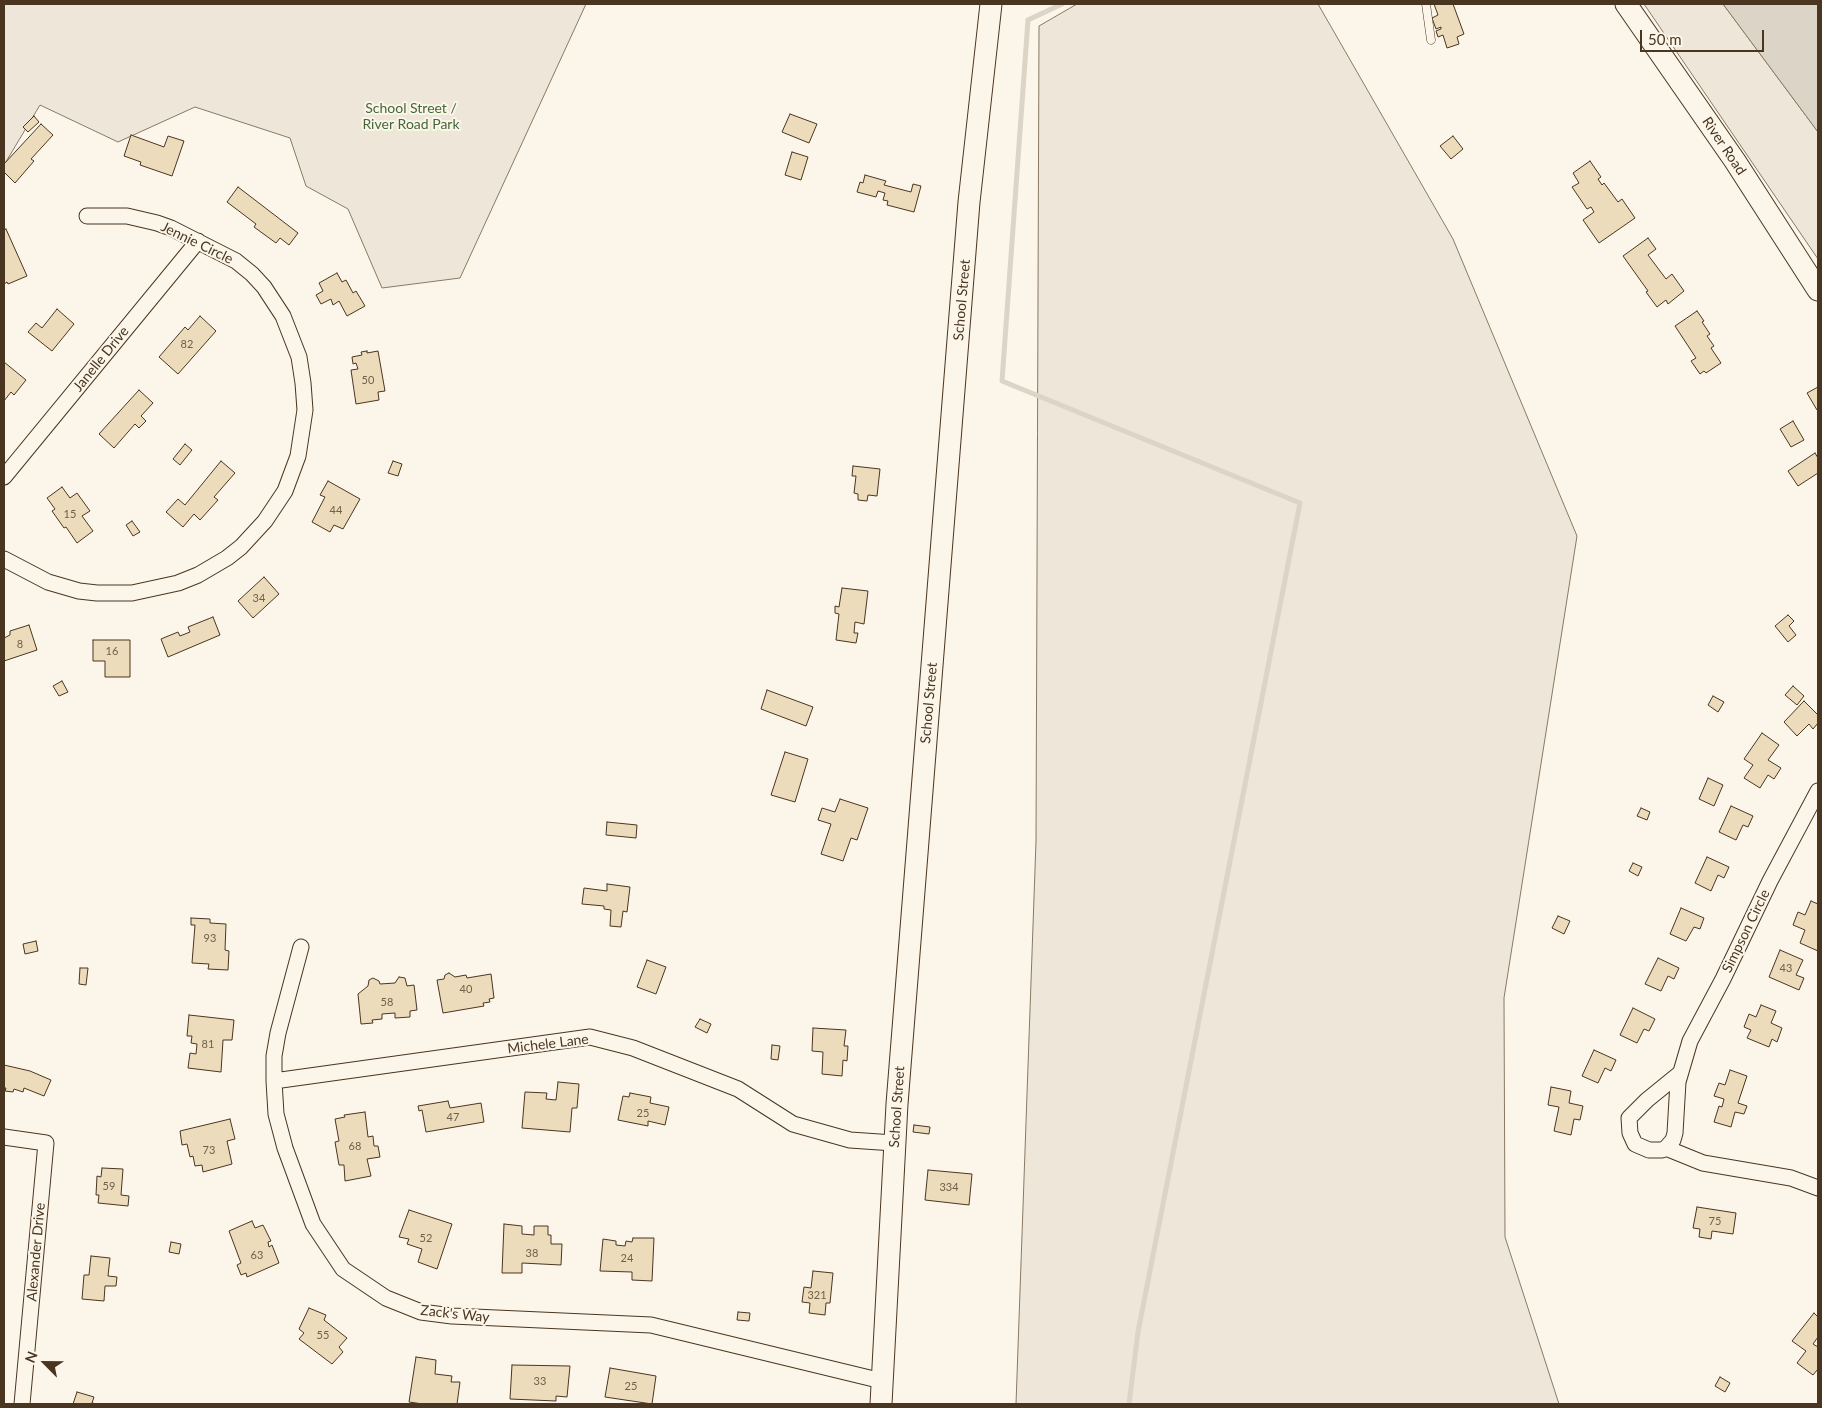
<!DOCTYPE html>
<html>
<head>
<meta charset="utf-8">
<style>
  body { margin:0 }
  #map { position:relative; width:1822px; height:1408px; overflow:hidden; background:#fbf6e9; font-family:Lato,sans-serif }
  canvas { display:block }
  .frame { position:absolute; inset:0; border:5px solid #4a3520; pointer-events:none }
  .north { position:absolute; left:20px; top:1338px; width:50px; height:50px; -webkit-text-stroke:4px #fbf6e9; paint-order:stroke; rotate:293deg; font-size:14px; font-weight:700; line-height:20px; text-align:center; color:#4a3520 }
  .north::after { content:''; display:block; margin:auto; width:18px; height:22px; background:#4a3520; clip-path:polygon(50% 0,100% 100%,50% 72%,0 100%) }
  .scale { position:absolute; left:1640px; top:30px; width:124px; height:22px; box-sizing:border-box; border:2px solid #4a3520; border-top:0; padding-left:6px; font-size:15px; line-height:18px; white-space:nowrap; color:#4a3520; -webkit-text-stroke:4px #fbf6e9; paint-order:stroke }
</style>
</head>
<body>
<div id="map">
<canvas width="1822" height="1408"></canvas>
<div class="frame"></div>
<div class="north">N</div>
<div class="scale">50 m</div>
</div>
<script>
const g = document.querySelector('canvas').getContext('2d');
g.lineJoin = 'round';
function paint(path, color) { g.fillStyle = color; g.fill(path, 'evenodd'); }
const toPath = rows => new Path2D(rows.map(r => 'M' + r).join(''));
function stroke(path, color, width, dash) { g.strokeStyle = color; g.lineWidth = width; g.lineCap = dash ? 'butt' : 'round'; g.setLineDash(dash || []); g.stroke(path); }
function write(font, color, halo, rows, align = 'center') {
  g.font = font + ' Lato,sans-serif'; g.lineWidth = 4; g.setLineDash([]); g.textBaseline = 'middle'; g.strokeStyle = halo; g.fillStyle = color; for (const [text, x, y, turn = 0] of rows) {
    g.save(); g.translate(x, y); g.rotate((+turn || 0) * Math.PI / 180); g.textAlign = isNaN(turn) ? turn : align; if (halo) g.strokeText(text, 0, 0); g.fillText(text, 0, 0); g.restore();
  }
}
const green = toPath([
  [4,4,586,4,460,278,382,288,348,209,306,186,290,138,195,107,118,142,40,105,4,165,4,4],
  [1077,4,1318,4,1453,239,1577,536,1504,998,1505,1237,1559,1404,1016,1404,1036,841,1039,26,1077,4],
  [1644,4,1723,4,1818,132,1818,259,1644,4]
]);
const water = toPath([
  [1723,4,1818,4,1818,132,1723,4]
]);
const stream = toPath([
  [1062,4,1028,20,1002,381,1300,503,1138,1332,1129,1404]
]);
const building = toPath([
  [1434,4,1453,4,1464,34,1457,37,1459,44,1447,48,1443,35,1438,37,1436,31,1441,29,1441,27,1436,29,1432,18,1438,15,1434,4],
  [790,114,817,124,809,143,782,132,790,114],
  [34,116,39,122,28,132,23,127,34,116],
  [41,124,53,135,31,159,34,161,15,183,4,172,4,164,41,124],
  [131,135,164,147,168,136,184,141,172,176,140,165,141,162,124,156,131,135],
  [1453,136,1463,149,1451,159,1440,146,1453,136],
  [792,152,808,157,801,180,785,175,792,152],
  [1590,161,1601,177,1598,179,1602,185,1604,183,1618,202,1622,199,1635,218,1599,243,1583,220,1594,212,1591,207,1587,209,1572,187,1579,183,1573,173,1590,161],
  [865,175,886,181,884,185,911,192,913,184,921,186,914,212,887,205,888,201,883,200,885,193,878,191,876,197,857,192,860,182,863,183,865,175],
  [238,187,298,233,289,245,280,238,276,243,254,227,256,224,227,202,238,187],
  [6,229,27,276,8,284,7,282,4,284,4,230,6,229],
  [1648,238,1656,249,1648,255,1666,279,1672,274,1684,291,1668,304,1666,300,1657,307,1646,292,1648,291,1623,256,1648,238],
  [337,273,342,282,346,280,353,293,356,291,365,306,347,316,339,301,333,305,331,299,321,304,316,295,323,291,319,283,337,273],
  [57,309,74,324,52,351,28,332,36,323,42,328,57,309],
  [1697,311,1704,321,1702,322,1710,334,1707,336,1714,346,1711,348,1721,363,1706,373,1704,371,1700,374,1691,361,1696,358,1675,326,1697,311],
  [200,316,216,331,178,374,159,357,185,327,188,330,200,316],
  [367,351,367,353,378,351,385,391,378,392,379,400,356,404,351,370,358,369,356,363,353,364,352,357,362,355,361,352,367,351],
  [4,362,26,380,14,395,11,392,4,401,4,362],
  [1818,387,1818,409,1817,410,1807,393,1818,387],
  [139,390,153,403,141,416,146,421,139,428,135,424,114,448,99,434,139,390],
  [1793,421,1804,440,1791,447,1780,429,1793,421],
  [185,444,192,450,180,465,173,459,185,444],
  [1815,453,1818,458,1818,473,1798,486,1788,471,1815,453],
  [221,461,235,473,214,497,218,500,200,520,194,514,183,527,166,512,178,499,185,505,221,461],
  [393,461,402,464,398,476,388,473,393,461],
  [853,466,880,469,877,496,868,495,867,501,858,500,858,494,854,493,856,476,852,476,853,466],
  [328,481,360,499,343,529,334,525,330,532,312,522,325,497,320,495,328,481],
  [62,487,70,498,77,493,90,511,82,516,93,531,77,543,66,527,64,528,52,511,55,509,47,498,62,487],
  [132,521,140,532,133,536,126,525,132,521],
  [264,577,279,594,253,618,238,601,264,577],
  [842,588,868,591,864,624,855,622,854,633,858,633,856,643,836,640,839,614,835,613,835,606,839,607,842,588],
  [1788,615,1794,621,1789,626,1796,635,1788,642,1775,626,1788,615],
  [213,617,220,635,168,657,161,639,178,632,180,636,190,632,188,627,213,617],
  [29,625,37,650,4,661,4,638,10,635,10,631,29,625],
  [93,640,130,640,130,677,105,677,105,661,93,661,93,640],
  [62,681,68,692,59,696,53,686,62,681],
  [1793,686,1804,696,1797,705,1785,695,1793,686],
  [767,690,813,707,806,726,761,709,767,690],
  [1713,696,1724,702,1718,712,1708,705,1713,696],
  [1804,701,1818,715,1818,723,1813,729,1809,724,1797,736,1784,722,1804,701],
  [1762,733,1779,745,1768,760,1781,768,1774,779,1768,775,1760,788,1744,778,1753,765,1744,759,1762,733],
  [785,752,808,759,795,802,771,795,785,752],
  [1708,778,1723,785,1714,806,1699,799,1708,778],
  [840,799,868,808,857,840,851,838,843,861,821,854,831,824,818,820,822,808,835,812,840,799],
  [1731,806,1753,816,1748,827,1743,825,1736,840,1719,832,1731,806],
  [1641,808,1650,812,1647,820,1637,816,1641,808],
  [607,822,637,825,636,838,606,835,607,822],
  [1707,857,1729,867,1724,878,1718,875,1711,891,1695,883,1707,857],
  [1633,863,1642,867,1638,876,1629,871,1633,863],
  [607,884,630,887,627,912,623,911,621,927,610,926,611,910,604,909,604,906,582,904,584,888,607,891,607,884],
  [1811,901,1818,904,1818,951,1800,943,1805,930,1793,925,1798,912,1805,915,1811,901],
  [1681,908,1704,918,1700,929,1694,927,1686,941,1670,934,1681,908],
  [1558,916,1570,921,1564,934,1552,928,1558,916],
  [191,918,210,919,210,923,226,924,225,950,229,951,228,970,208,969,209,964,192,963,195,925,191,925,191,918],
  [36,941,38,951,25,954,23,944,36,941],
  [1780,950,1803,960,1796,975,1804,978,1799,990,1769,977,1780,950],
  [1658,958,1679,968,1674,979,1668,976,1661,991,1645,984,1658,958],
  [647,960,666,967,656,994,637,987,647,960],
  [80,968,88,968,86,985,79,984,80,968],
  [449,973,455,977,466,975,467,978,491,974,494,998,489,999,490,1002,483,1003,484,1006,443,1013,437,980,444,979,445,975,449,973],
  [399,977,405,978,407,986,414,985,417,1010,410,1011,410,1017,395,1018,395,1013,382,1014,382,1019,372,1020,373,1023,361,1024,358,994,368,986,369,980,373,978,379,981,380,984,395,983,399,977],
  [1761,1005,1776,1011,1771,1023,1782,1028,1777,1042,1772,1039,1769,1047,1747,1038,1751,1030,1744,1027,1749,1014,1756,1017,1761,1005],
  [1633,1008,1655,1019,1649,1031,1644,1029,1637,1043,1620,1035,1633,1008],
  [189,1015,234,1020,232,1040,223,1040,221,1072,188,1068,190,1053,196,1054,197,1044,191,1043,192,1036,187,1036,189,1015],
  [700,1019,711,1024,707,1033,695,1027,700,1019],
  [813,1028,846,1030,844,1046,848,1046,847,1061,843,1060,842,1076,822,1074,823,1052,812,1051,813,1028],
  [772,1045,780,1046,778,1060,771,1059,772,1045],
  [1594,1050,1616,1060,1611,1071,1605,1068,1598,1083,1582,1076,1594,1050],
  [4,1065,30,1071,51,1080,44,1096,24,1088,23,1092,14,1089,13,1092,5,1091,6,1088,4,1088,4,1065],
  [1730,1070,1747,1076,1738,1103,1747,1106,1744,1114,1735,1112,1731,1127,1714,1122,1719,1106,1722,1107,1724,1099,1714,1096,1719,1083,1725,1085,1730,1070],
  [558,1082,579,1084,577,1108,572,1108,570,1132,522,1128,525,1092,547,1093,546,1099,556,1100,558,1082],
  [1551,1087,1571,1091,1569,1103,1583,1106,1580,1120,1574,1119,1571,1135,1554,1131,1559,1107,1548,1105,1551,1087],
  [630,1093,651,1097,650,1103,669,1107,665,1125,648,1121,648,1126,618,1120,623,1096,629,1097,630,1093],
  [448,1101,450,1108,481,1103,484,1122,426,1132,422,1110,419,1111,418,1106,448,1101],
  [365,1112,368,1137,373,1136,374,1146,378,1146,380,1157,367,1159,371,1176,345,1181,344,1165,339,1165,335,1142,339,1141,335,1119,345,1117,344,1115,365,1112],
  [230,1119,235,1139,227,1141,232,1164,203,1172,202,1165,195,1166,193,1156,190,1157,187,1144,182,1145,180,1131,230,1119],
  [914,1125,930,1127,929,1134,913,1132,914,1125],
  [102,1168,123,1169,121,1195,129,1196,128,1206,98,1203,99,1195,96,1195,97,1176,101,1177,102,1168],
  [928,1170,972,1174,969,1205,925,1200,928,1170],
  [1697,1207,1736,1213,1733,1234,1712,1231,1711,1239,1699,1237,1700,1229,1693,1228,1697,1207],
  [409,1210,452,1224,437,1269,418,1262,422,1249,407,1244,409,1239,399,1237,409,1210],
  [252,1221,255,1228,263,1225,271,1241,268,1242,269,1247,272,1245,279,1263,247,1277,246,1273,241,1275,237,1265,241,1263,229,1231,252,1221],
  [504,1224,522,1226,522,1234,534,1235,534,1226,548,1226,548,1235,551,1235,551,1244,562,1244,561,1265,522,1263,522,1273,502,1273,504,1224],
  [633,1238,654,1238,652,1281,632,1280,632,1272,600,1271,603,1239,616,1241,616,1245,625,1246,626,1241,632,1242,633,1238],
  [171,1242,181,1244,179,1254,169,1252,171,1242],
  [91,1256,110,1258,108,1276,117,1277,116,1286,105,1286,104,1301,82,1299,84,1275,89,1275,91,1256],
  [813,1271,833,1273,830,1303,826,1303,825,1315,809,1313,810,1303,802,1302,804,1287,811,1288,813,1271],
  [309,1308,326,1315,324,1320,347,1338,339,1347,343,1352,332,1364,299,1339,304,1333,299,1329,309,1308],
  [738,1312,750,1313,749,1321,737,1320,738,1312],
  [1814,1313,1818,1317,1818,1337,1813,1344,1818,1347,1818,1369,1813,1375,1797,1363,1806,1351,1792,1341,1814,1313],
  [416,1357,436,1360,435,1374,452,1376,451,1382,460,1382,457,1404,423,1404,409,1402,416,1357],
  [512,1365,570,1366,567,1397,556,1396,556,1401,510,1399,512,1365],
  [610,1368,656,1376,652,1404,605,1397,610,1368],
  [1720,1377,1730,1383,1725,1392,1715,1386,1720,1377],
  [77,1392,94,1397,92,1403,97,1404,73,1404,77,1392]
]);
const lane = toPath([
  [1426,4,1431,40]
]);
const street = toPath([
  [4,477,198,241],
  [4,559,48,582,79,591,97,593,132,593,178,583,198,575,227,558,241,547,265,521,285,491,298,456,305,410,303,383,299,357,283,316,264,287,252,274,236,261,171,228,157,223,127,216,87,216],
  [1818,791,1770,881,1723,979,1690,1041,1678,1082,1675,1133,1673,1140,1666,1148,1703,1163,1791,1178,1818,1188],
  [301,947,278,1033,274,1056,274,1081,276,1114,285,1148,313,1224,343,1269,386,1298,421,1312,452,1316,651,1325,882,1381],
  [274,1081,590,1037,633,1048,738,1089,793,1124,850,1140,894,1143],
  [4,1137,46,1143,22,1404],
  [1666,1148,1662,1150,1649,1150,1635,1144,1630,1133,1629,1118,1647,1100,1679,1074]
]);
const secondary = toPath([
  [1626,4,1735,161,1818,290],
  [881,1404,897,1104,969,202,991,4]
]);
const numberNames = [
  ["82",187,344],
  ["50",368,380],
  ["44",336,510],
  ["15",70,514],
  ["34",259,598],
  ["8",20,644],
  ["16",112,651],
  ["93",210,938],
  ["43",1786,968],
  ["40",466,989],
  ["58",387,1002],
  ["81",208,1044],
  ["25",643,1113],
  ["47",453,1117],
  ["68",355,1146],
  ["73",209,1150],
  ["59",109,1186],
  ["334",949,1187],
  ["75",1715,1221],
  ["52",426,1238],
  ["38",532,1253],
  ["63",257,1255],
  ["24",627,1258],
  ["321",817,1295],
  ["55",323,1335],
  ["33",540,1381],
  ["25",631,1386]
];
const parkNames = [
  ["School Street /",411,108],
  ["River Road Park",411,124]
];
const streetNames = [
  ["River Road",1724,146,56],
  ["Jennie Circle",197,243,26],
  ["School Street",962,300,-85],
  ["Janelle Drive",101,359,-51],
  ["School Street",929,703,-85],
  ["Simpson Circle",1746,931,-64],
  ["Michele Lane",548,1044,-7],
  ["School Street",897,1107,-86],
  ["Alexander Drive",36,1252,-85],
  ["Zack's Way",455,1314,6]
];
paint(green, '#ede6d9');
stroke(green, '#887966', 1);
paint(water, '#dcd4c6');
stroke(water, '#887966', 1);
stroke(stream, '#dcd4c6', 5);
paint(building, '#ecdcbc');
stroke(building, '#4a3520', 1);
stroke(lane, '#4a3520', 9);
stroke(street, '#4a3520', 17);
stroke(secondary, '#4a3520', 23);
stroke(lane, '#fbf6e9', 8);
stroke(street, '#fbf6e9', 15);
stroke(secondary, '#fbf6e9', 21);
write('11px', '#725f47', null, numberNames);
write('14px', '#436837', '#fbf6e9', parkNames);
write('14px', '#4a3520', '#fbf6e9', streetNames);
</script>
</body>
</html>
